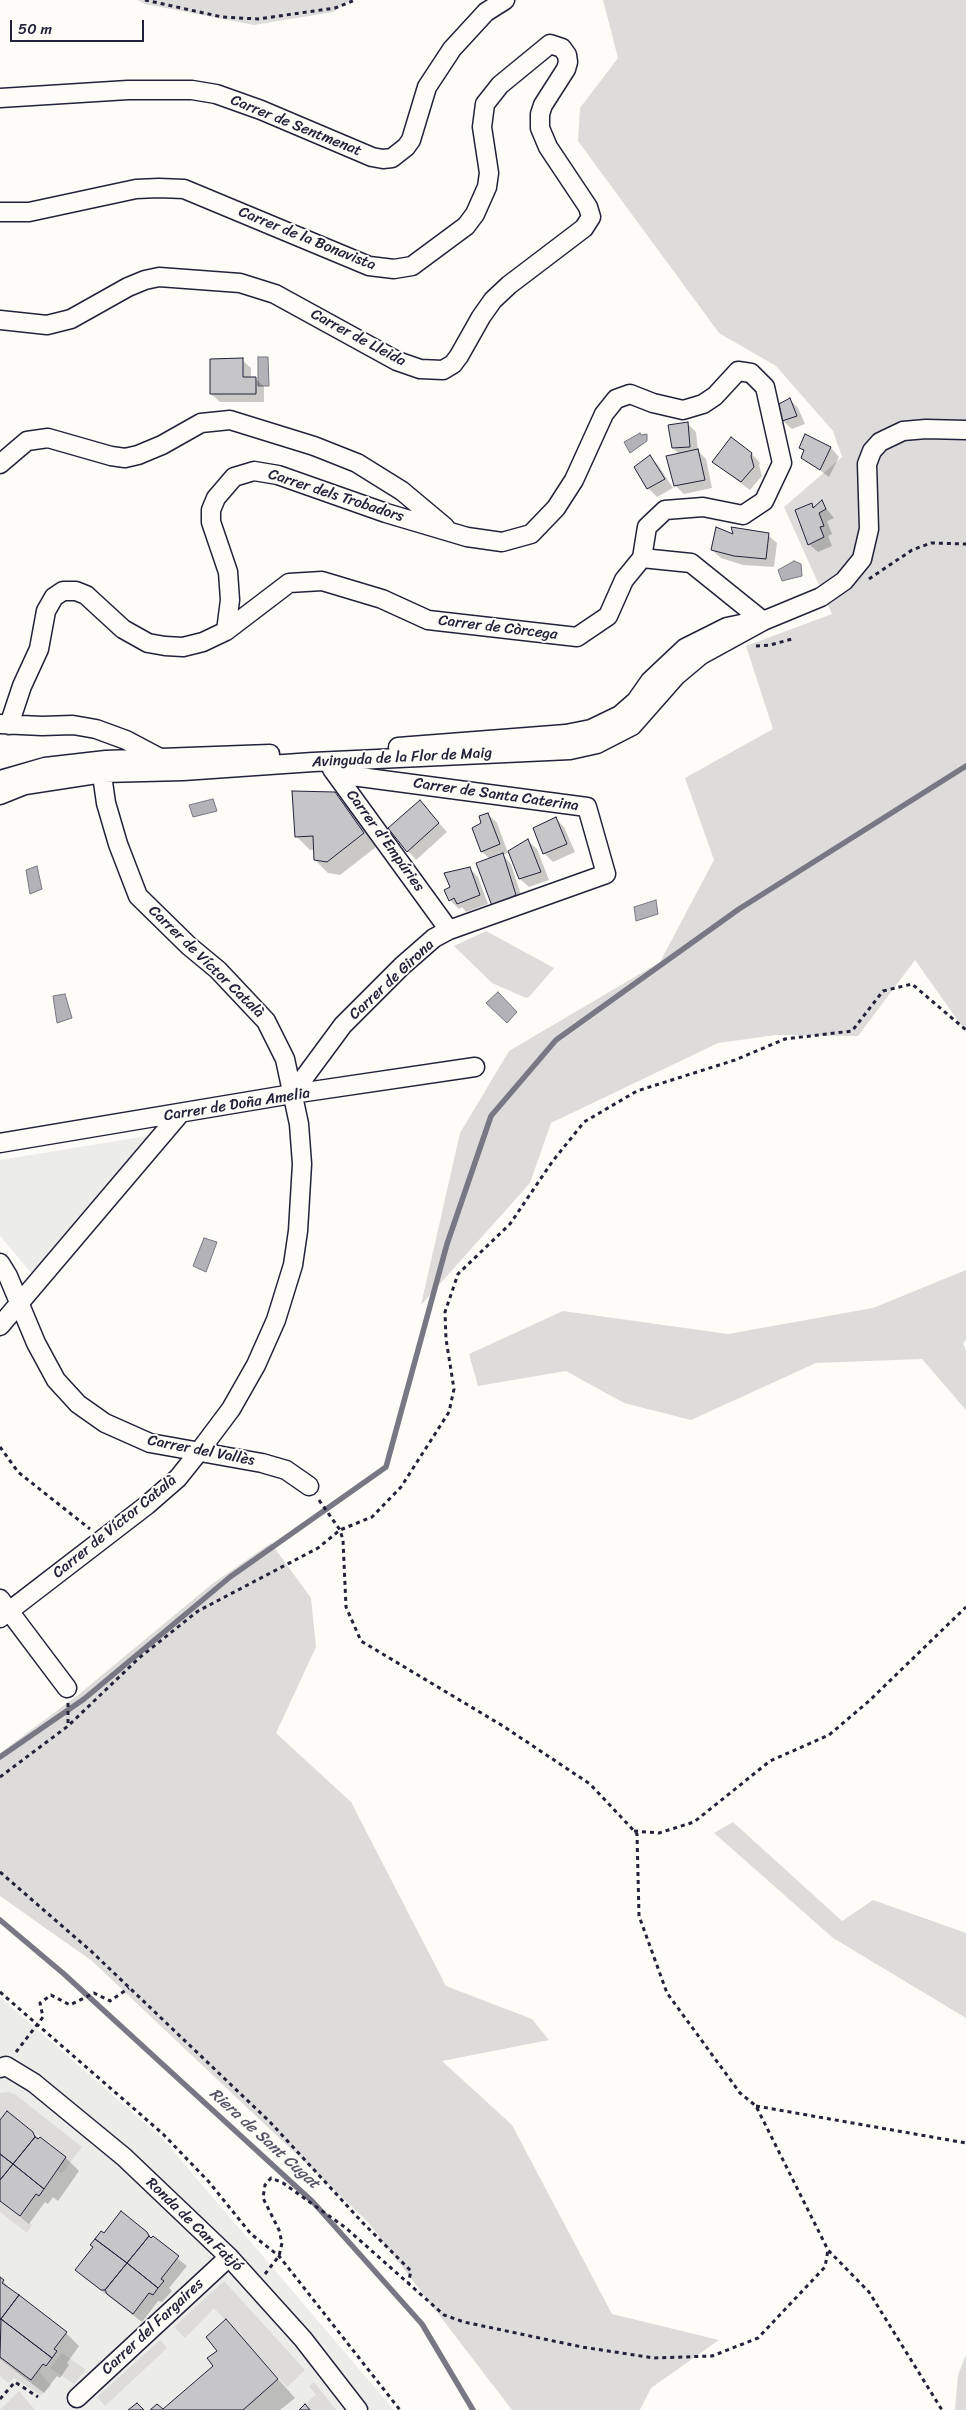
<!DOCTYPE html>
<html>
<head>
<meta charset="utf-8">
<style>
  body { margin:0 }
  #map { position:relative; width:966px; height:2410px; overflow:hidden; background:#fdfcf7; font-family:Sriracha,sans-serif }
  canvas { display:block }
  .scale { position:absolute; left:10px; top:20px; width:134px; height:22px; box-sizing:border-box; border:2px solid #22223b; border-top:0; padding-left:6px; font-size:15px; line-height:18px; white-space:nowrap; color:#22223b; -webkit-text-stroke:4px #fdfcf7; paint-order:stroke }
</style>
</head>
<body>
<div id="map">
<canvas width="966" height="2410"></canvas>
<div class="scale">50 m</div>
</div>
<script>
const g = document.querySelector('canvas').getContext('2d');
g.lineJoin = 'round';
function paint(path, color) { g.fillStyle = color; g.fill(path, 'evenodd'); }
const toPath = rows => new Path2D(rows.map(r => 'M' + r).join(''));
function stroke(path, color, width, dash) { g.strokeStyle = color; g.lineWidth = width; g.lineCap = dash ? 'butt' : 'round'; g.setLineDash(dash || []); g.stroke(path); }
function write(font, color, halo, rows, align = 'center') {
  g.font = font + ' Sriracha,sans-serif'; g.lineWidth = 4; g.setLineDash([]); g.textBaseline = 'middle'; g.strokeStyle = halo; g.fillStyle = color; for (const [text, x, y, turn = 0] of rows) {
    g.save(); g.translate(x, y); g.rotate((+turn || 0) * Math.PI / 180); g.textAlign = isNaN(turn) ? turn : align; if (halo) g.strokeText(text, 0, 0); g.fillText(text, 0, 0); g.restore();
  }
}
const built = toPath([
  [147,1136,151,1140,33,1275,0,1236,0,1160],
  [0,1997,163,2139,394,2410,0,2410]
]);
const green = toPath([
  [137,0,351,0,333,12,254,25,145,4],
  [603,0,966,0,966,1032,915,960,858,1036,776,1035,718,1043,551,1123,530,1183,421,1305,460,1133,509,1051,660,962,714,860,685,778,773,729,746,646,832,614,784,507,842,457,833,431,776,366,719,333,578,141,580,108,618,58],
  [486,931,554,968,530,996,526,998,492,983,454,946],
  [966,1270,966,1340,963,1343,966,1351,966,1410,922,1359,816,1363,691,1420,624,1403,566,1371,478,1386,469,1354,563,1311,728,1334,873,1308],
  [271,1543,311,1598,316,1647,276,1733,351,1802,446,1986,532,2019,549,2040,442,2061,512,2125,612,2314,719,2340,651,2388,640,2410,512,2410,367,2221,92,1961,0,1896,0,1753,78,1695,212,1584],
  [733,1822,842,1921,873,1900,966,1933,966,2018,833,1938,714,1833],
  [9,2092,16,2095,82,2147,62,2173,56,2170,66,2157,7,2111,0,2120,0,2093],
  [0,2201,32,2225,27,2233,0,2212],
  [224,2281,305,2370,287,2387,214,2308,185,2338,174,2327],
  [160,2340,167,2348,105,2406,97,2397],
  [62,2353,86,2370,74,2384,50,2368],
  [966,2355,966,2410,955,2410,958,2375],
  [0,2357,30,2380,38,2370,51,2386,41,2395,14,2378,8,2383,0,2376],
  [314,2382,336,2410,310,2410,305,2404,316,2395,309,2386],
  [19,2391,35,2410,0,2410]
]);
const water = toPath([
  [258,357,268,357,269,386,258,386,258,357],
  [640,433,641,435,647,434,647,441,630,453,624,442,640,433],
  [794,561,801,564,802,576,782,581,778,570,794,561],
  [213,799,217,811,193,817,189,805,213,799],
  [37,866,42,889,30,894,26,870,37,866],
  [656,900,658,914,636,921,634,907,656,900],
  [498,992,517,1012,507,1023,486,1003,498,992],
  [65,994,72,1018,57,1023,53,996,65,994],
  [204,1238,217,1242,206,1272,193,1266,204,1238]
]);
const shadow = toPath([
  [242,360,251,368,251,378,255,378,264,387,264,402,220,402,211,394],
  [790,399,798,408,805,424,792,429,783,421,780,405],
  [687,423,696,432,698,451,706,459,712,488,684,494,675,485,680,455,673,448],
  [805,436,831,448,839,457,829,477,802,457,804,451,800,447],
  [752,454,760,463,759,465,762,476,750,490,713,462],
  [650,457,658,465,673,488,657,497,648,488],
  [821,502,834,518,827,521,832,534,828,536,832,546,818,552,809,544,812,504,815,508],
  [768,535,777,543,774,567,743,565,721,558,712,550,735,536],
  [334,793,348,807,376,847,340,875,328,873,315,860,315,850,310,850,297,837],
  [420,802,447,832,416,860,408,851],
  [488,814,497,823,508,853,528,841,537,849,549,880,529,887,520,879,510,852,503,855,511,864,524,904,493,905,490,859,482,852,482,824],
  [555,818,564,827,575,852,553,862,544,853],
  [469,868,478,877,488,904,466,912,462,907,459,909,450,900,451,887],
  [0,2122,32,2133,66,2158,79,2171,58,2201,53,2197,48,2204,45,2202,29,2224,0,2200],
  [146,2233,187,2266,169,2288,172,2291,162,2302,158,2301,142,2322,85,2278,104,2235],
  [0,2278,16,2295,66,2333,79,2346,67,2363,69,2365,60,2378,57,2376,44,2393,0,2359],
  [226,2321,295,2398,280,2410,164,2410,215,2366]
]);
const stream = toPath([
  [0,1757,84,1699,230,1577,386,1467,447,1244,491,1116,556,1040,739,909,966,766],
  [0,1920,64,1974,313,2202,422,2324,473,2410]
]);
const building = toPath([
  [243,358,243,377,256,377,256,394,210,394,210,359,243,358],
  [790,398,797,416,782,421,779,404,790,398],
  [688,422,690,447,672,448,668,425,688,422],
  [805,434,831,447,820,470,801,458,804,450,799,448,805,434],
  [731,437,752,453,751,456,754,467,741,482,712,462,731,437],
  [698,449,705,480,674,486,666,456,698,449],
  [650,455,665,479,647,489,634,467,650,455],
  [822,500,826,509,819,513,824,526,820,527,824,537,808,545,795,510,812,503,813,508,822,500],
  [716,527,733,534,731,527,769,533,766,559,734,556,711,550,716,527],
  [292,791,335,792,364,833,327,862,314,860,313,836,295,837,292,791],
  [420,800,439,823,407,852,388,828,420,800],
  [488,813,500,844,481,852,472,828,481,823,479,816,488,813],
  [556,817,567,844,543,854,533,828,556,817],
  [528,839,541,872,519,879,508,851,528,839],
  [503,853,516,895,492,906,476,863,503,853],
  [470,867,480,895,457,904,454,898,449,901,444,890,450,887,444,873,470,867],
  [7,2111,33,2132,35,2137,13,2164,0,2154,0,2120,7,2111],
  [35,2137,38,2139,40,2137,66,2157,44,2189,13,2164,35,2137],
  [0,2154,13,2164,0,2180,0,2154],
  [13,2164,44,2189,39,2196,36,2194,20,2216,0,2201,0,2180,13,2164],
  [121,2211,147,2232,149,2236,127,2263,95,2239,101,2231,104,2233,121,2211],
  [149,2236,151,2238,153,2236,179,2256,161,2279,164,2281,158,2288,127,2263,149,2236],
  [95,2239,127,2263,105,2290,101,2290,75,2270,93,2247,90,2245,95,2239],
  [127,2263,158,2288,153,2295,149,2293,133,2314,107,2294,105,2290,127,2263],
  [0,2277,4,2280,2,2283,19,2295,0,2320,0,2277],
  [19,2295,67,2332,54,2349,57,2351,52,2358,1,2319,19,2295],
  [1,2319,52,2358,46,2366,43,2364,31,2380,0,2357,1,2319],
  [226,2319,278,2379,243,2410,150,2410,157,2404,163,2409,213,2366,207,2358,217,2351,206,2337,226,2319],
  [137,2403,144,2410,128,2410,137,2403],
  [305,2404,310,2410,299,2410,305,2404]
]);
const path = toPath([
  [145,0,222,17,258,19,335,8,355,0],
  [869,579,912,550,931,543,966,544],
  [756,646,770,645,792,639],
  [0,1447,18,1472,90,1529],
  [319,1500,340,1530,343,1540,346,1607,361,1641,503,1726,590,1784,637,1834,639,1916,667,1993,740,2093,756,2106,828,2250,869,2292,942,2410],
  [68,1703,68,1726],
  [0,1777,68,1726,139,1658,198,1611,318,1548,340,1530,372,1517,401,1487,449,1412,454,1389,446,1339,445,1312,458,1274,510,1224,552,1162,584,1122,637,1091,735,1060,785,1039,852,1031,883,991,912,984,966,1030],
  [634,1831,659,1833,694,1822,770,1761,829,1735,869,1701,966,1607],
  [0,1872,92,1952,270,2122,362,2222,411,2271,408,2284],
  [0,1992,163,2134,209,2182,251,2234,279,2256,400,2410],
  [16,2052,43,2017,40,2003,51,1995,70,2005,94,1993,110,2001,129,1988],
  [756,2106,966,2143],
  [265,2274,279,2256,282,2243,279,2230,263,2198,265,2185,271,2178,283,2183,346,2228,444,2315,464,2322,582,2347,654,2358,712,2356,758,2338,825,2267,828,2250],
  [0,2399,15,2382,38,2397]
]);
const minor = toPath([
  [0,98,128,90,192,90,216,94,261,110,372,157,383,159,392,158,406,147,411,140,427,87,452,49,486,12,505,0],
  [0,212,29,212,136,189,159,188,184,189,369,266,394,269,412,266,466,226,475,214,487,187,489,173,482,127,485,104,500,85,550,44,562,48,567,55,568,62,566,69,543,105,540,114,540,128,548,147,588,207,591,217,584,228,509,285,493,300,481,317,459,356,453,364,443,370,420,369,397,361,275,294,240,283,159,277,145,280,128,287,71,319,47,325,0,320],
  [0,464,27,441,48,438,111,456,125,458,138,455,162,445,201,423,230,420,314,446,357,463,402,491,445,527],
  [226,631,230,600,228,572,211,522,211,510,216,498,234,477,254,471,278,475,386,513,467,537,502,542,531,534,556,508,574,480,604,414,616,399,630,394,653,403,683,410,703,404,715,396,738,371,751,373,765,387,782,463,764,501,743,515,703,507,665,510,647,527,642,558],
  [0,724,42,726,73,725,96,729,126,740,160,758],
  [9,725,22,686,39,649,46,611,54,597,63,591,76,591,86,595,123,629,148,643,165,646,183,647,203,642,226,631,289,583,322,581,382,599,428,620,577,637,608,616,624,580,642,558,691,563,763,621],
  [398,747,566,734,591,729,620,715,636,701,650,681,685,648,727,627,746,623],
  [332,769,449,930],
  [0,780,45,767,106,760,270,754],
  [0,795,25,785,103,773,183,771,313,762,570,750,597,744,632,726,676,676,701,655,763,621,821,597,844,581,862,559,869,529,867,464,872,451,880,442,903,431,926,429,966,430],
  [292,1094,343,1025,402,966,434,938,449,930,606,874,587,807,337,774],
  [0,1143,292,1094,475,1067],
  [0,1263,8,1276,36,1343,56,1380,78,1404,105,1423,150,1443,262,1463,286,1470,309,1486],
  [0,1326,179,1115],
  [0,1599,67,1688],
  [0,1618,147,1505,178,1478,198,1453,231,1409,256,1365,276,1320,293,1265,298,1231,302,1164,299,1124,285,1059,266,1021,218,970,189,946,138,896,118,844,106,803,103,782,106,760],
  [0,2068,6,2066,34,2083,124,2157,229,2257,303,2339,358,2410],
  [77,2398,229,2257]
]);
const streetNames = [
  ["Carrer de Sentmenat",296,126,22],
  ["Carrer de la Bonavista",307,239,22],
  ["Carrer de Lleida",358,338,28],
  ["Carrer dels Trobadors",336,496,18],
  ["Carrer de Còrcega",498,628,7],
  ["Avinguda de la Flor de Maig",402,758,-3],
  ["Carrer de Santa Caterina",496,795,8],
  ["Carrer d'Empúries",385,841,54],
  ["Carrer de Víctor Català",206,962,44],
  ["Carrer de Girona",392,980,-43],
  ["Carrer de Doña Amelia",237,1105,-9],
  ["Carrer del Vallès",201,1451,11],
  ["Carrer de Víctor Català",115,1527,-39],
  ["Ronda de Can Fatjó",194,2225,44],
  ["Carrer del Fargaires",153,2327,-43]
];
const waterNames = [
  ["Riera de Sant Cugat",264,2139,42]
];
paint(built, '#ecece9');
paint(green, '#dddcdb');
paint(water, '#b2b2b7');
stroke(water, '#787885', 1);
paint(shadow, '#0003');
stroke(stream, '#787885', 5.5);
paint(building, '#c6c6c8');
stroke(building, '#22223b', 1);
stroke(minor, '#22223b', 21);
stroke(path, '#22223b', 3, [4, 4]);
stroke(minor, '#fdfcf7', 18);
write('15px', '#22223b', '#fdfcf7', streetNames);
write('italic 16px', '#545466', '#fdfcf7', waterNames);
</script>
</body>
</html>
